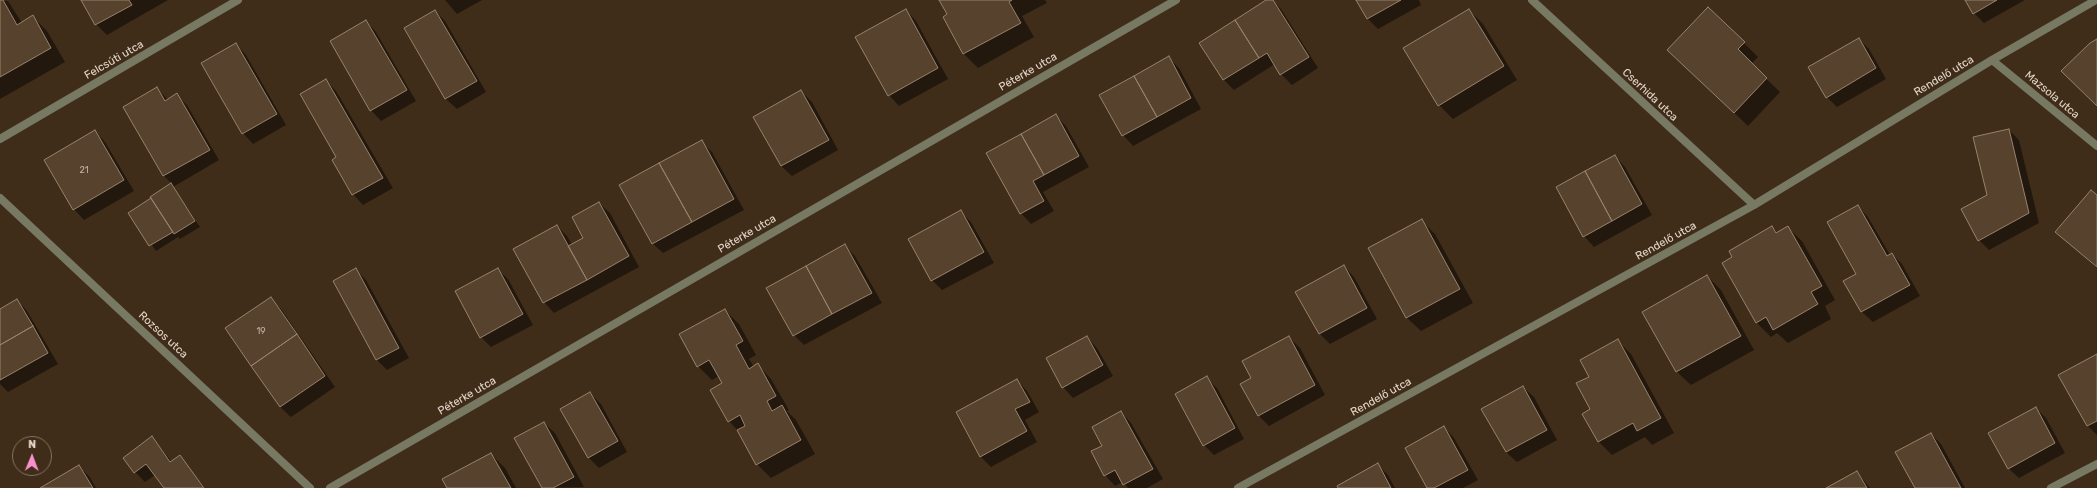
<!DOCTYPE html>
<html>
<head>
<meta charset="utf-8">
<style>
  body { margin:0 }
  #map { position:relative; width:2097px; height:488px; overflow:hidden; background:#402d19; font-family:Rubik,sans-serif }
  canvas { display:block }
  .north { position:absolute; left:12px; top:436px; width:40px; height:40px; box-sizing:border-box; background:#402d19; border:1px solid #827160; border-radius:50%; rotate:1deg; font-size:11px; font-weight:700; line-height:16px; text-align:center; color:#e4d7cb }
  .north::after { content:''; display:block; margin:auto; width:14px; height:18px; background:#f790cd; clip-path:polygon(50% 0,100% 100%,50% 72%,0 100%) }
</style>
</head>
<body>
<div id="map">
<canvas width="2097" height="488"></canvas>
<div class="north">N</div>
</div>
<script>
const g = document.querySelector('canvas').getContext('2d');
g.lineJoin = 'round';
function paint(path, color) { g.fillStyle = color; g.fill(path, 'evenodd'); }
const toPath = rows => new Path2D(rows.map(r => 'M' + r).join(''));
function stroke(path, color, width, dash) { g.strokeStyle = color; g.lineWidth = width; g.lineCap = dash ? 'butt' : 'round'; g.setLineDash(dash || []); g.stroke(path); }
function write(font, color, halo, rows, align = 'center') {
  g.font = font + ' Rubik,sans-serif'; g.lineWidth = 3.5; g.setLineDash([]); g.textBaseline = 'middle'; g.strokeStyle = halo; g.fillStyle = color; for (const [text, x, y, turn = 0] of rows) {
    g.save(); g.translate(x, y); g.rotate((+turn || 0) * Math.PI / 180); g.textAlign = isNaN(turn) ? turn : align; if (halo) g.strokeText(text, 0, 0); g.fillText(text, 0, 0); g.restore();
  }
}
const shadow = toPath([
  [0,0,8,1,22,23,33,17,47,31,65,62,0,99],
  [82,0,168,0,107,35,96,24],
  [445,0,482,0,457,14],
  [940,0,1045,0,1047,3,1022,16,1034,37,978,68,964,54,944,17,948,14],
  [1268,0,1272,0,1281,9,1318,68,1292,85,1281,74,1275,64,1234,90,1224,80],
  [1357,0,1419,0,1421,5,1378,29,1367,18],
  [1966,0,2025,0,1984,23,1974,13],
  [906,10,916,21,948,79,899,106,889,95],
  [1469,10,1483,24,1517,80,1453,119,1439,105],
  [435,11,445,21,486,92,457,109,446,99,405,28],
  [366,21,376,32,416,101,381,121,371,110],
  [1859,39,1869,49,1886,79,1837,107,1827,97],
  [1744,43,1758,57,1751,64,1780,92,1748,126,1683,64],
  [236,44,246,55,286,125,253,144,243,133],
  [1168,57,1179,68,1201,109,1133,146,1123,135],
  [326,80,336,91,393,188,363,205,353,194],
  [157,88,168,100,177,95,187,105,219,160,173,187,200,227,180,239,178,237,156,251,129,213,172,184,164,176,124,107],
  [801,91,812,102,838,150,792,176,781,166],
  [1056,116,1066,126,1089,167,1043,192,1054,211,1031,224,1021,213],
  [2009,130,2019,140,2039,223,1989,250,1979,240],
  [95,131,105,142,134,191,84,220,74,209],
  [701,142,712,152,744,210,663,253,652,243],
  [1615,156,1625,167,1652,215,1594,247,1584,236],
  [2097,197,2097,268,2057,232],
  [599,203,610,213,639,267,554,313,544,302,557,226,567,236,572,245,584,238],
  [1858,206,1868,217,1890,255,1892,254,1902,264,1920,296,1873,322,1862,312,1845,281,1858,274],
  [961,212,971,222,994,263,942,290,932,280],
  [1421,220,1435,234,1473,303,1421,331,1407,318,1370,248],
  [1772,227,1778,233,1788,228,1802,241,1835,300,1825,306,1831,319,1788,343,1777,333,1771,337,1757,323,1734,258],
  [845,246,855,256,882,303,804,345,794,335],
  [1344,266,1354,277,1377,319,1330,344,1320,334,1297,292],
  [497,269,508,279,533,325,491,347,481,337],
  [356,270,366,280,409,358,387,370,377,360,334,281],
  [1707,276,1721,290,1754,350,1691,385,1677,372],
  [271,299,281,309,335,387,291,417,280,407,226,329],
  [17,300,27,311,58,364,8,392,0,384,0,310],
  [725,310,739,324,756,355,749,359,754,367,758,365,771,379,789,410,787,411,796,420,815,454,771,478,757,464,739,432,729,421,723,384,719,376,712,380,698,366],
  [1087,337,1097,348,1113,376,1073,398,1063,387],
  [1289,337,1300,348,1325,395,1269,426,1259,416,1253,378],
  [1617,340,1631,354,1674,433,1652,445,1645,437,1612,455,1598,441,1590,377],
  [2097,355,2097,435,2088,426,2060,375],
  [1206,378,1217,388,1244,439,1214,455,1204,445],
  [1017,380,1027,391,1039,412,1025,420,1037,442,991,467,980,456],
  [1523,387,1534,397,1557,440,1517,462,1506,452,1483,409],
  [590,393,601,404,627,452,599,468,588,457],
  [2036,408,2046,418,2065,453,2019,478,2008,468],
  [1121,412,1131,423,1163,479,1147,488,1128,488,1123,482,1115,486,1105,475,1103,446],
  [544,423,555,433,584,487,543,488],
  [1444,427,1454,438,1478,480,1463,488,1428,488],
  [1931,434,1941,444,1965,488,1916,488],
  [152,437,172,462,179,456,205,488,165,488,155,475,145,482,135,472],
  [491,454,505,468,516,488,448,488],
  [1378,465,1388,475,1395,488,1339,488],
  [78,466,89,476,96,488,42,488],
  [1857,472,1870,488,1828,488]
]);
const building = toPath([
  [0,0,3,0,17,25,33,15,51,48,0,77,0,0],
  [81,0,129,0,132,5,95,25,81,0],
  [939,0,1012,0,1009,2,1021,23,963,54,943,17,947,14,939,0],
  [1266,0,1273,0,1309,57,1280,75,1267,53,1259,58,1235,20,1266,0],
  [1356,0,1401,0,1367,19,1356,0],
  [1965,0,1997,0,1973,14,1965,0],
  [1708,7,1745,42,1738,49,1767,78,1734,113,1667,50,1708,7],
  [906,9,938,68,888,96,855,37,906,9],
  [1469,9,1504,66,1438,106,1403,48,1469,9],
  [435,10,477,81,445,99,404,28,435,10],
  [366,20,407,90,370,111,330,41,366,20],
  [1235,20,1259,58,1223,80,1199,43,1235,20],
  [1859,38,1876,68,1826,98,1808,67,1859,38],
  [2097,39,2097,106,2061,71,2090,43,2097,39],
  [236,43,277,114,242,134,201,63,236,43],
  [1169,56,1191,98,1157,117,1134,76,1169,56],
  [1134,76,1157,117,1122,136,1099,95,1134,76],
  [326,79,383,178,352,195,332,160,336,157,300,94,326,79],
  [157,87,165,101,177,93,210,150,163,176,123,107,157,87],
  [801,90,829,140,781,166,753,117,801,90],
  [1056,114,1079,156,1044,175,1021,134,1056,114],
  [2009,129,2029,213,1978,241,1961,209,1987,195,1973,137,2009,129],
  [95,130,124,180,73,210,44,160,95,130],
  [1021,134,1044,175,1033,181,1044,201,1020,214,986,153,1021,134],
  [702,140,734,199,692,222,659,163,702,140],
  [1615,155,1642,204,1612,221,1585,171,1615,155],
  [659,163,692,222,652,244,619,185,659,163],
  [1585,171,1612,221,1583,237,1556,187,1585,171],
  [171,183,195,221,174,234,150,197,171,183],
  [2091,190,2097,195,2097,267,2055,232,2091,190],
  [151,198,173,232,149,246,128,213,151,198],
  [599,202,629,256,587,280,568,246,583,238,572,217,599,202],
  [1858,205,1887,256,1892,253,1910,285,1861,312,1843,281,1856,274,1827,222,1858,205],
  [961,210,984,252,931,281,908,239,961,210],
  [1422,219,1460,289,1406,318,1368,248,1422,219],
  [557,225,587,280,543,303,513,249,557,225],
  [1772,226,1776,233,1788,226,1822,286,1811,292,1818,304,1773,330,1766,317,1756,323,1722,263,1732,257,1729,251,1772,226],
  [845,244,872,293,832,314,806,266,845,244],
  [1344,265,1367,308,1319,334,1295,292,1344,265],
  [806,266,832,314,793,336,766,288,806,266],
  [356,268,399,348,376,360,333,281,356,268],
  [498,268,523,314,480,338,455,291,498,268],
  [1707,275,1741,336,1676,372,1642,312,1707,275],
  [271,297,297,334,251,366,225,328,271,297],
  [17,299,33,326,0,345,0,309,17,299],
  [725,309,743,341,736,345,749,369,758,363,776,396,767,401,772,411,782,405,801,440,756,465,737,430,745,426,740,415,728,422,710,390,722,383,709,360,697,367,679,334,725,309],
  [33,326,48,353,0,380,0,345,33,326],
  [297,334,325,376,280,407,251,366,297,334],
  [1087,336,1103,365,1062,388,1046,358,1087,336],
  [1289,336,1315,385,1258,416,1240,384,1251,378,1242,361,1289,336],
  [1618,339,1661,418,1637,431,1633,423,1598,442,1582,414,1590,409,1576,383,1589,377,1580,360,1618,339],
  [2097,354,2097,421,2087,426,2058,375,2097,354],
  [1207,376,1235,428,1203,446,1175,394,1207,376],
  [1017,379,1030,402,1015,409,1027,431,980,457,956,412,1017,379],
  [1523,386,1547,430,1506,452,1481,409,1523,386],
  [590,392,618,441,588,458,560,409,590,392],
  [2036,407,2055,443,2008,469,1988,433,2036,407],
  [1121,411,1153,469,1123,485,1115,470,1104,476,1091,451,1102,446,1092,427,1121,411],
  [544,422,574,477,553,488,542,488,514,438,544,422],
  [1444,426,1468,470,1434,488,1427,488,1405,448,1444,426],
  [1931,433,1961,488,1915,488,1895,452,1931,433],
  [152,436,170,462,180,455,204,488,164,488,146,464,134,473,123,458,152,436],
  [491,453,511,488,447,488,442,479,491,453],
  [1378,463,1391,488,1338,488,1337,486,1378,463],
  [79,465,93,488,40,488,79,465],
  [1857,471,1867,488,1826,488,1857,471]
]);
const minor = toPath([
  [1532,0,1754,205],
  [1992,60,2097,146],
  [0,139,238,0],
  [0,198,310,488],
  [330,488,1176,0],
  [1238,488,1754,205,1992,60,2096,0],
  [2051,488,2097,464]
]);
const numberNames = [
  ["21",84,170],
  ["19",261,331]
];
const streetNames = [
  ["Felcsúti utca",114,60,-30],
  ["Péterke utca",1028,72,-30],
  ["Rendelő utca",1944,76,-31],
  ["Cserhida utca",1650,95,43],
  ["Mazsola utca",2052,95,40],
  ["Péterke utca",747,234,-30],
  ["Rendelő utca",1666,241,-29],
  ["Rozsos utca",163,335,43],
  ["Péterke utca",467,396,-30],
  ["Rendelő utca",1381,397,-29]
];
paint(shadow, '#0007');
paint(building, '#57422e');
stroke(building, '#98826b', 1);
stroke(minor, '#777963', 8);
write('9px', '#c1b2a4', null, numberNames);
write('11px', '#e4d7cb', '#402d19', streetNames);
</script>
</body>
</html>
